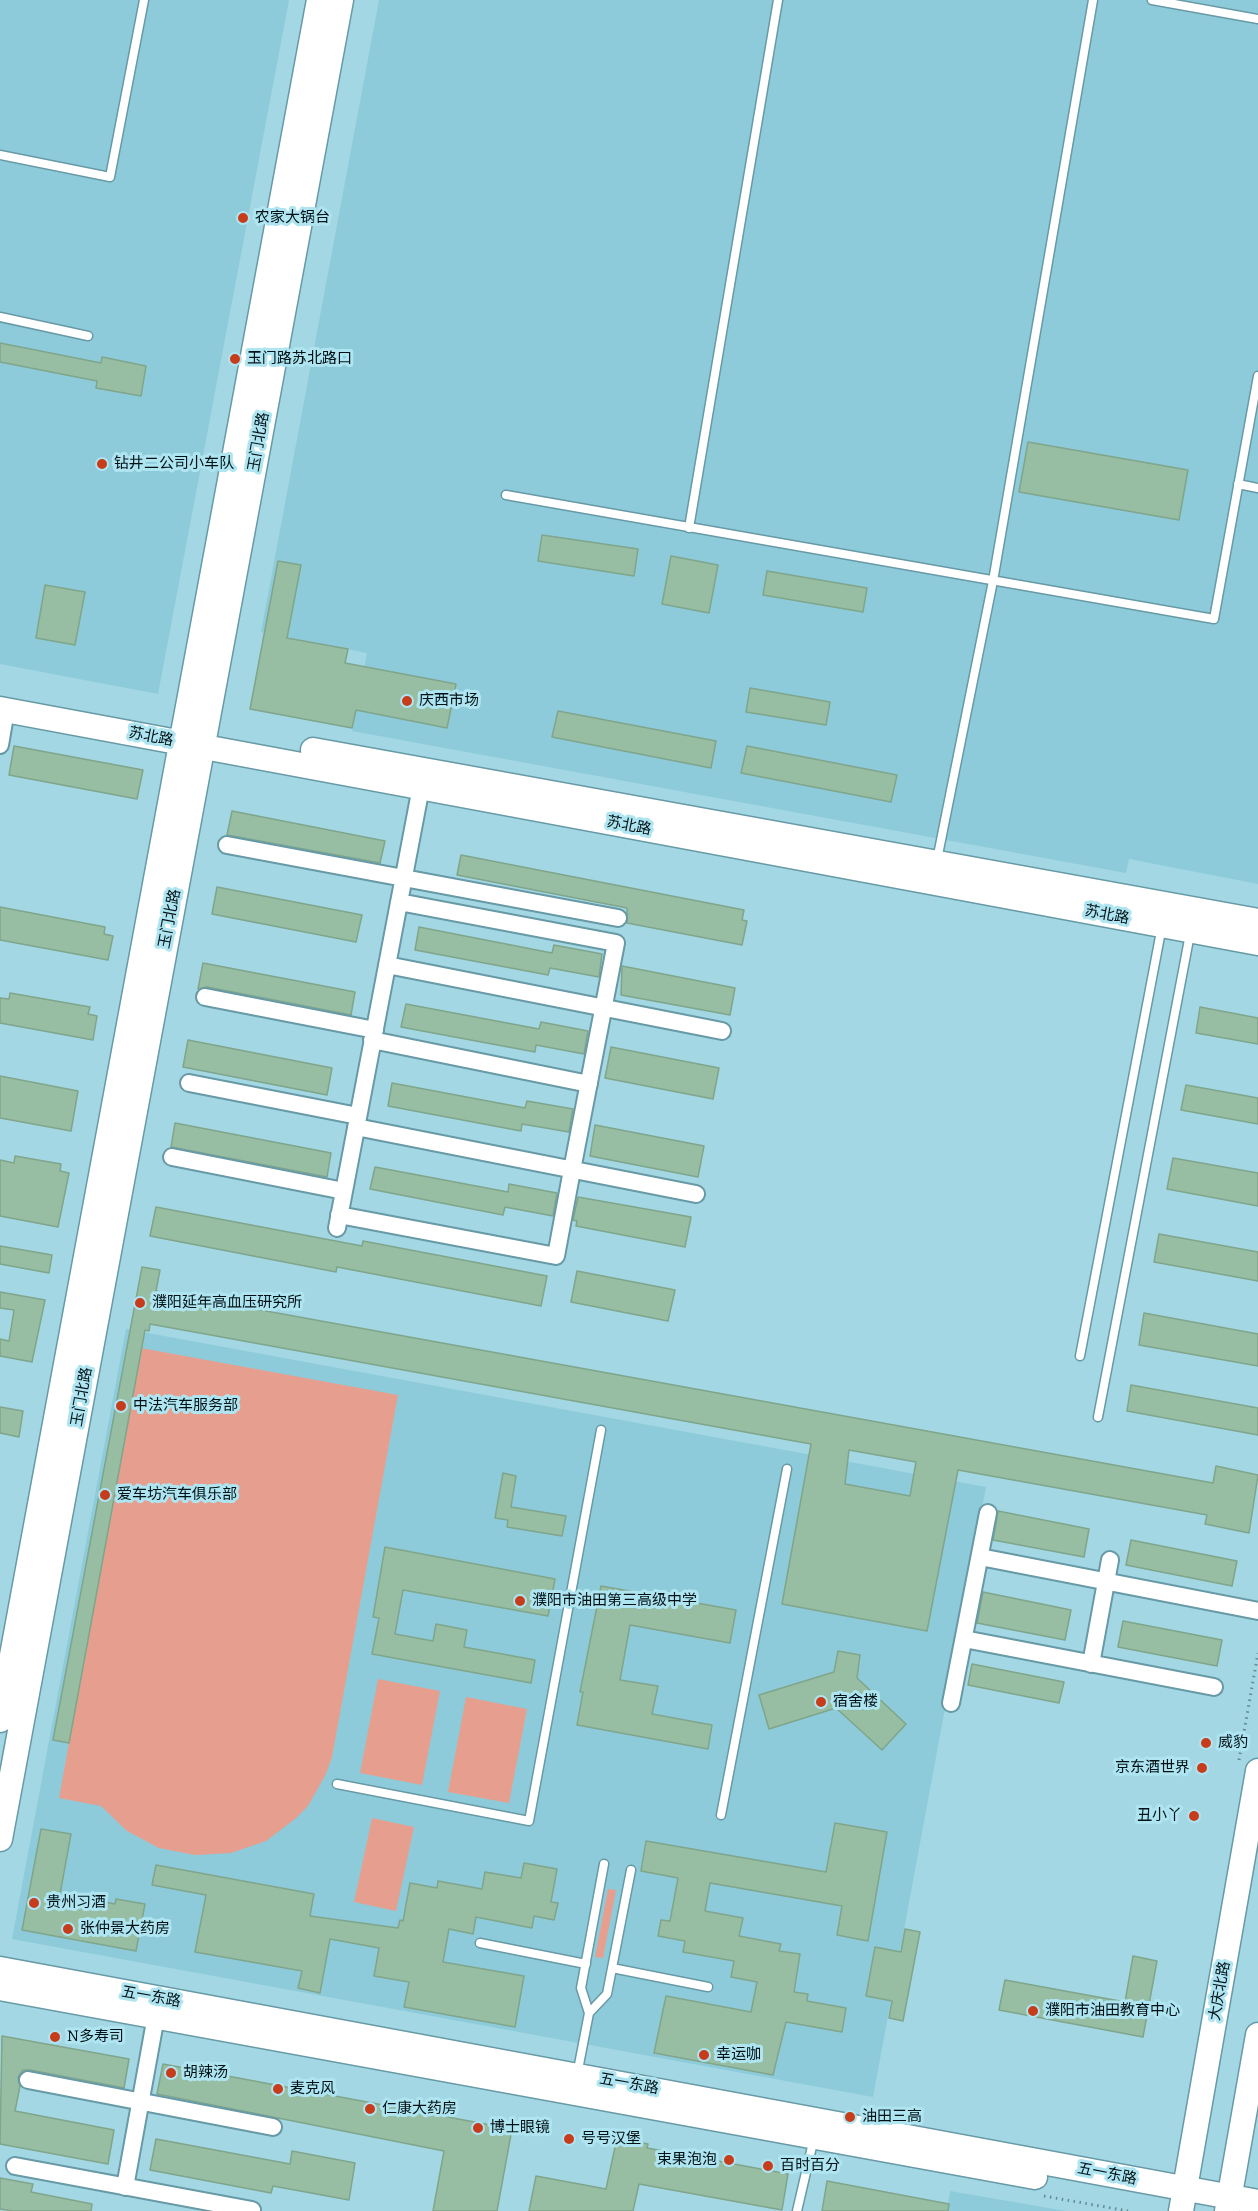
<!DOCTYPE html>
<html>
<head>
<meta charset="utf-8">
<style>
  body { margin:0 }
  canvas { display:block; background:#a2d7e3 }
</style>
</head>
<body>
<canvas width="1258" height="2211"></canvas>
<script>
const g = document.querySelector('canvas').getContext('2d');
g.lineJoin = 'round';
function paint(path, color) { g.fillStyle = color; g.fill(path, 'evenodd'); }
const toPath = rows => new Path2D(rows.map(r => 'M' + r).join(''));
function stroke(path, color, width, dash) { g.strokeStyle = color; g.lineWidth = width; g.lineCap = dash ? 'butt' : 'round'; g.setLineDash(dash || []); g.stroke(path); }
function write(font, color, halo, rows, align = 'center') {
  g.font = font + ' Bitter,"Noto Sans SC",serif'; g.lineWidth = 6; g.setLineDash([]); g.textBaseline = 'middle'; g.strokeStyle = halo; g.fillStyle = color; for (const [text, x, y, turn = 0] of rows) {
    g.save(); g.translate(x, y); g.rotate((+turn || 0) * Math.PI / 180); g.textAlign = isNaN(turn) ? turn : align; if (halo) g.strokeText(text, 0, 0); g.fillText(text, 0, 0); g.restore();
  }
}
const built = toPath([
  [0,0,289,0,158,694,0,664],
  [379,0,1258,0,1258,884,1129,859,1126,873,352,731,367,653,261,632],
  [126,1329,986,1487,873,2097,12,1939],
  [950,2191,1066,2211,947,2211]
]);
const green = toPath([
  [141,1348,398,1395,332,1757,326,1774,308,1806,295,1819,266,1841,231,1853,195,1855,159,1848,127,1831,101,1806,59,1798],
  [378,1679,440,1691,422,1785,360,1773],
  [466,1697,527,1709,509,1803,448,1792],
  [372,1818,414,1827,396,1911,354,1902],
  [608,1889,616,1890,603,1958,595,1957]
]);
const building = toPath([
  [0,343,101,363,102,357,146,366,141,396,96,388,97,381,0,362,0,343],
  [1028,442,1188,470,1179,520,1019,492,1028,442],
  [542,535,638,549,634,576,538,561,542,535],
  [671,556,718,565,709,613,662,604,671,556],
  [278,561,301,565,287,638,348,649,345,663,456,684,447,728,356,710,352,728,250,709,278,561],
  [767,571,867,588,863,612,763,595,767,571],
  [45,585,85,592,75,645,36,638,45,585],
  [750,688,830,702,826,725,746,712,750,688],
  [558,711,716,741,711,768,552,737,558,711],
  [14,746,143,770,137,799,9,775,14,746],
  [747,746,897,775,891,802,741,773,747,746],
  [232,811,385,841,380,863,227,835,232,811],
  [461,855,744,910,742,920,747,921,742,945,627,923,627,908,457,875,461,855],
  [217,887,362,915,356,942,212,914,217,887],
  [0,907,105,927,104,934,113,936,108,960,0,940,0,907],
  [419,927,552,953,554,945,602,954,599,977,550,968,548,975,415,950,419,927],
  [203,963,355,992,351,1015,207,987,198,989,203,963],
  [622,966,735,988,730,1015,621,995,622,966],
  [10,993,90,1007,88,1014,97,1016,93,1040,0,1023,0,998,9,999,10,993],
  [406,1004,539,1029,541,1022,588,1031,584,1054,536,1045,535,1052,401,1027,406,1004],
  [1200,1007,1258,1018,1258,1044,1196,1033,1200,1007],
  [188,1040,332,1068,327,1095,183,1067,188,1040],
  [611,1047,719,1068,713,1099,605,1078,611,1047],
  [0,1076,78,1091,71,1131,0,1118,0,1076],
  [392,1083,525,1108,527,1101,573,1109,569,1132,522,1124,521,1131,388,1106,392,1083],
  [1186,1085,1258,1098,1258,1124,1181,1110,1186,1085],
  [175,1123,331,1153,327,1177,171,1147,175,1123],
  [595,1125,704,1146,698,1177,590,1156,595,1125],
  [15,1156,61,1164,60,1171,69,1173,58,1227,0,1216,0,1160,14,1163,15,1156],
  [1173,1158,1258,1173,1258,1206,1167,1189,1173,1158],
  [375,1167,508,1192,509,1184,557,1193,553,1216,505,1207,503,1215,370,1189,375,1167],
  [578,1197,691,1217,685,1247,576,1226,577,1221,573,1220,578,1197],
  [156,1207,362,1246,363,1241,547,1276,541,1306,337,1267,336,1272,150,1236,156,1207],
  [1159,1234,1258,1252,1258,1281,1154,1262,1159,1234],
  [0,1246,52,1255,49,1273,0,1264,0,1246],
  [142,1267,160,1270,156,1291,1213,1483,1216,1466,1258,1475,1249,1533,1205,1524,1207,1515,958,1470,927,1631,782,1604,811,1444,150,1324,149,1331,145,1330,69,1743,53,1740,142,1267],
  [849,1450,916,1462,910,1496,845,1484,849,1450],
  [577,1271,675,1290,668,1321,571,1302,577,1271],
  [0,1292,45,1300,32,1362,0,1356,0,1339,9,1341,14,1310,0,1308,0,1292],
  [1144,1313,1258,1334,1258,1366,1139,1345,1144,1313],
  [1131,1385,1258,1408,1258,1435,1127,1411,1131,1385],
  [0,1407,23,1411,19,1437,0,1433,0,1407],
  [503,1473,516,1476,511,1507,566,1516,562,1536,507,1527,508,1520,495,1518,503,1473],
  [998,1511,1089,1529,1084,1557,993,1540,998,1511],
  [1131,1540,1237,1561,1232,1586,1126,1565,1131,1540],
  [385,1547,555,1579,548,1616,403,1590,395,1634,433,1641,436,1624,467,1630,464,1647,535,1660,531,1683,372,1654,379,1618,373,1617,385,1547],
  [601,1586,736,1610,730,1643,630,1625,620,1680,658,1686,652,1714,712,1725,708,1749,577,1725,583,1692,580,1692,601,1586],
  [983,1592,1071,1610,1065,1640,977,1623,983,1592],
  [1123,1621,1222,1640,1217,1666,1118,1647,1123,1621],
  [838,1651,860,1655,857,1678,906,1724,882,1750,836,1708,769,1729,759,1695,834,1672,838,1651],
  [972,1664,1064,1682,1059,1703,968,1685,972,1664],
  [835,1823,887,1832,868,1941,837,1935,842,1906,710,1883,705,1911,743,1918,739,1936,781,1944,779,1951,800,1954,794,1992,808,1994,807,2001,846,2008,842,2032,786,2022,773,2075,654,2053,666,1996,751,2012,757,1982,731,1977,734,1961,683,1952,685,1941,658,1936,661,1920,670,1921,678,1878,641,1871,646,1841,826,1872,835,1823],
  [41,1829,71,1834,60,1894,115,1904,116,1899,145,1904,136,1951,22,1930,41,1829],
  [524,1863,557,1869,551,1902,558,1903,554,1920,534,1916,532,1928,476,1917,473,1934,449,1929,443,1962,524,1976,515,2027,404,2007,409,1982,374,1976,379,1948,330,1939,320,1993,298,1988,302,1971,195,1952,206,1895,152,1885,156,1865,314,1894,310,1916,398,1928,400,1920,403,1921,410,1883,437,1888,438,1881,482,1889,485,1872,521,1878,524,1863],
  [905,1929,920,1932,903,2021,889,2018,892,2001,866,1996,875,1947,901,1952,905,1929],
  [1133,1956,1157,1961,1143,2037,999,2010,1005,1980,1125,2002,1133,1956],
  [2,2036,129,2059,124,2088,30,2070,23,2070,18,2077,20,2086,15,2111,114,2130,108,2164,0,2144,2,2036],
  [163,2064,512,2129,497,2211,433,2211,444,2151,157,2094,163,2064],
  [617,2138,648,2144,647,2148,788,2174,782,2210,639,2184,633,2211,529,2211,536,2176,606,2189,617,2138],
  [156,2139,290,2164,292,2151,355,2163,349,2200,273,2186,271,2193,150,2170,156,2139],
  [0,2178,33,2184,31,2192,92,2204,91,2211,13,2211,0,2209,0,2178],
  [827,2181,949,2204,948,2211,822,2211,827,2181]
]);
const path = toPath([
  [1239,1760,1258,1653],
  [1044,2196,1128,2211]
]);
const lane = toPath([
  [1152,0,1258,19],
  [0,155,110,177,144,0],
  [0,317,88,336],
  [1238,484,1258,488],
  [506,495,1214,619,1258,376],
  [689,528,778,0],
  [937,860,993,581,1093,0],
  [1080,1356,1162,926],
  [1098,1417,1190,934],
  [337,1784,529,1821,601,1430],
  [721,1815,787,1469],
  [604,1864,581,1988,589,2013,607,1994,631,1870],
  [480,1943,586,1964],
  [612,1968,708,1987],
  [577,2075,589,2013],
  [797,2211,814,2138]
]);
const street = toPath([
  [0,745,6,710],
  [227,845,618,918],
  [387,965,722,1031],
  [205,997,375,1030],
  [372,1040,589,1084],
  [189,1083,358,1116],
  [356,1127,696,1194],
  [172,1157,344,1191],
  [339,1215,556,1256,572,1170,616,943,399,902],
  [337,1228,421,787],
  [980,1557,1258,1611],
  [964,1639,1214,1687],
  [1091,1664,1110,1560],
  [951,1703,988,1513],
  [28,2080,273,2127],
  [15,2166,252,2210],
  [125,2187,156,2016]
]);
const secondary = toPath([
  [0,709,1258,943],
  [313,750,1258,921],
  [0,1720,319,0],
  [0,1839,341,0],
  [0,1969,1258,2202],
  [0,1988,1035,2177],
  [1181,2211,1258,1771],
  [1227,2211,1258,2035]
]);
const markers = [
  [243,218,6,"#c73d1c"],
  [235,359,6,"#c73d1c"],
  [102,464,6,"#c73d1c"],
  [407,701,6,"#c73d1c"],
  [140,1303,6,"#c73d1c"],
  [121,1406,6,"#c73d1c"],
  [105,1495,6,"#c73d1c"],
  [520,1601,6,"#c73d1c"],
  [821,1702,6,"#c73d1c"],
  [1206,1743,6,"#c73d1c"],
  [1202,1768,6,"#c73d1c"],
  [1194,1816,6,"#c73d1c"],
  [34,1903,6,"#c73d1c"],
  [68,1929,6,"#c73d1c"],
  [1033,2011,6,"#c73d1c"],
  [55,2037,6,"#c73d1c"],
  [704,2055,6,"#c73d1c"],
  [171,2073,6,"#c73d1c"],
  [278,2089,6,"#c73d1c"],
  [370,2109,6,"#c73d1c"],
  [850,2117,6,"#c73d1c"],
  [478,2128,6,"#c73d1c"],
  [569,2139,6,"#c73d1c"],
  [729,2160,6,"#c73d1c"],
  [768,2166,6,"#c73d1c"]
];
const poiNames = [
  ["农家大锅台",255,218],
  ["玉门路苏北路口",247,359],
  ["钻井二公司小车队",114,464],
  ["庆西市场",419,701],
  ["濮阳延年高血压研究所",152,1303],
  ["中法汽车服务部",133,1406],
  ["爱车坊汽车俱乐部",117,1495],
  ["濮阳市油田第三高级中学",532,1601],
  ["宿舍楼",833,1702],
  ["威豹",1218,1743],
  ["京东酒世界",1190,1768,"right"],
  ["丑小丫",1182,1816,"right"],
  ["贵州习酒",46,1903],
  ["张仲景大药房",80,1929],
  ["濮阳市油田教育中心",1045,2011],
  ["N多寿司",67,2037],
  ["幸运咖",716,2055],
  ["胡辣汤",183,2073],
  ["麦克风",290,2089],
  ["仁康大药房",382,2109],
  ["油田三高",862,2117],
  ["博士眼镜",490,2128],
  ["号号汉堡",581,2139],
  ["束果泡泡",717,2160,"right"],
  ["百时百分",780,2166]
];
const streetNames = [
  ["玉门北路",259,442,-80],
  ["苏北路",151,737,11],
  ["苏北路",629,826,11],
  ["苏北路",1107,915,11],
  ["玉门北路",170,919,-79],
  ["玉门北路",82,1397,-80],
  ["大庆北路",1220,1991,-80],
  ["五一东路",151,1997,10],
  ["五一东路",629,2084,10],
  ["五一东路",1107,2174,11]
];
paint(built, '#8ecbda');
paint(green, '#e69f8e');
paint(building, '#97bea3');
stroke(building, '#7fa58b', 1.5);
stroke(lane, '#679aa6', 11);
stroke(street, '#679aa6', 20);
stroke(secondary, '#679aa6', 27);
stroke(path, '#648b94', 3, [1.5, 4.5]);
stroke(lane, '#fff', 8);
stroke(street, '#fff', 16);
stroke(secondary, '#fff', 24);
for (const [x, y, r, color] of markers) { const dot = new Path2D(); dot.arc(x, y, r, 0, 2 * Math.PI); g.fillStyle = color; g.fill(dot); stroke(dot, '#afe4f1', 2); }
write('15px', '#001216', '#afe4f1', poiNames, 'left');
write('15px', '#001216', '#afe4f1', streetNames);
</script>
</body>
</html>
